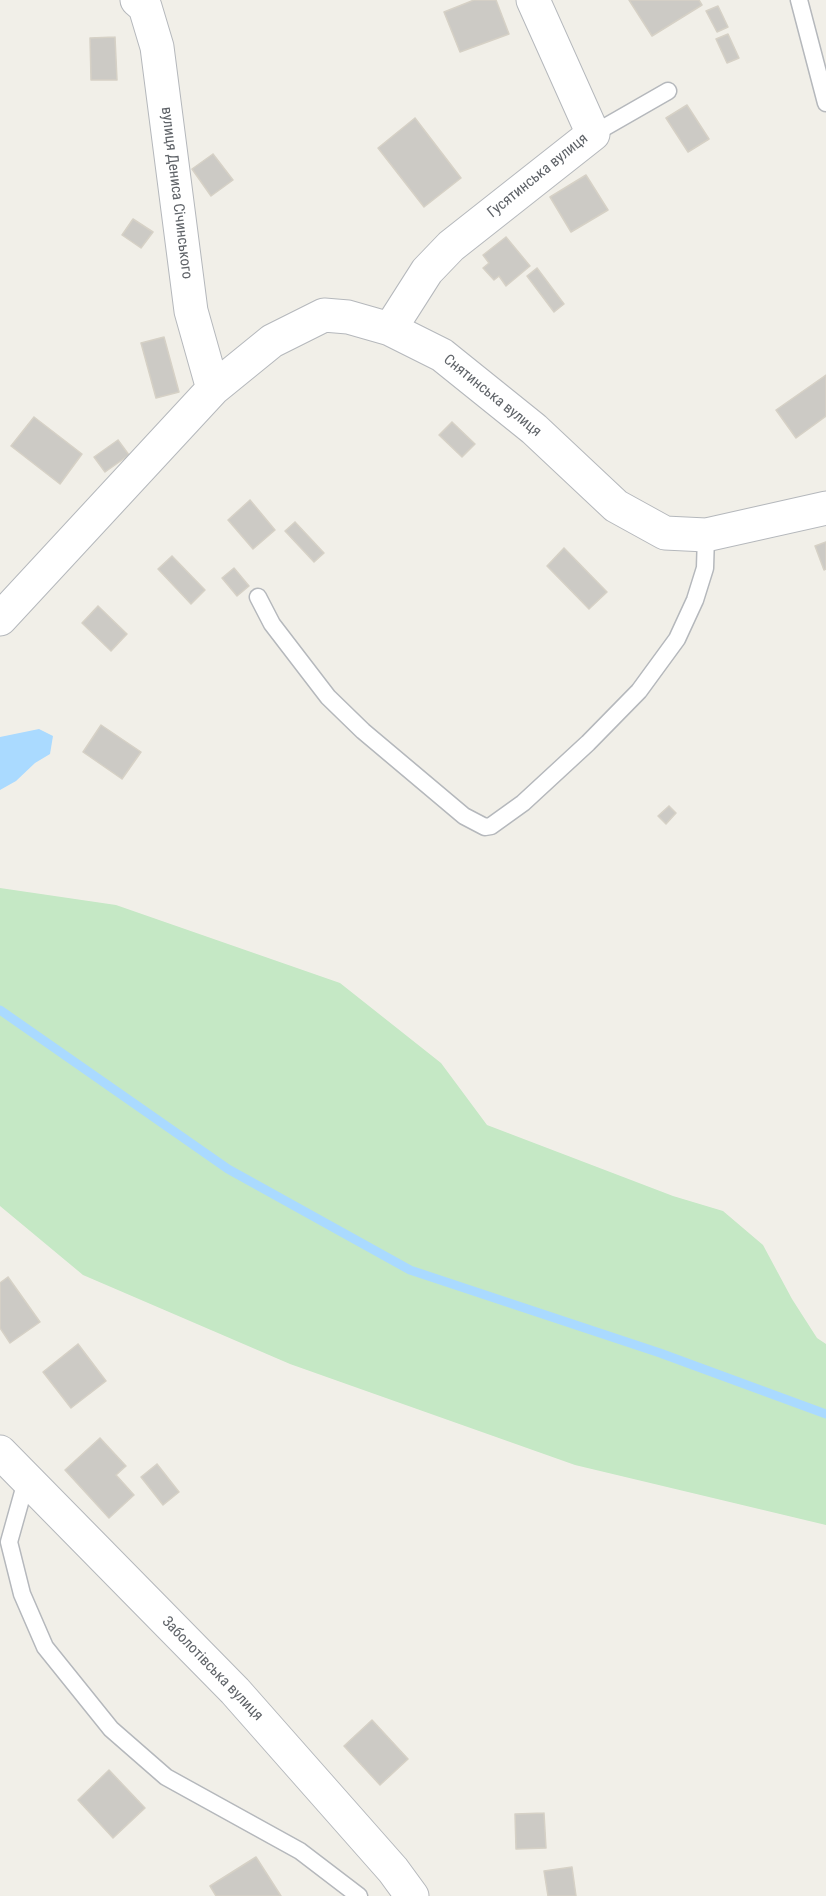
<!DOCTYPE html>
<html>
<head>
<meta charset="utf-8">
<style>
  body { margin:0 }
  canvas { display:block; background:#f1efe8 }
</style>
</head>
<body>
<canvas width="826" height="1896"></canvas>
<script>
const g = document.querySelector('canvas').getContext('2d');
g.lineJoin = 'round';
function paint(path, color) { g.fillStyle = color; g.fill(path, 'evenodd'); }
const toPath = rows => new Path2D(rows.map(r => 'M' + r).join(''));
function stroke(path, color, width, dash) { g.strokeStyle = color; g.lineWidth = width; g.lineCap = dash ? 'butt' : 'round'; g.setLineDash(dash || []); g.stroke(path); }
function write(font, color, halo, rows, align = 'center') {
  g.font = font + ' "Roboto Condensed",sans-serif'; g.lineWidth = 4.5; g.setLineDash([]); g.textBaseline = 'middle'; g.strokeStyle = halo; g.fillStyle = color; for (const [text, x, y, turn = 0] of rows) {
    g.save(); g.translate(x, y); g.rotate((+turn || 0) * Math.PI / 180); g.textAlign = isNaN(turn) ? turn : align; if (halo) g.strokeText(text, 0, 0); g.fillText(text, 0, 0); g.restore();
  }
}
const green = toPath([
  [0,888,116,905,340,983,441,1063,487,1125,673,1196,723,1211,763,1245,792,1299,817,1338,826,1344,826,1525,575,1465,290,1364,83,1275,0,1206]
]);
const water = toPath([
  [39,729,53,736,50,754,35,763,16,781,0,790,0,737]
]);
const stream = toPath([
  [0,1010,228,1169,410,1270,660,1353,826,1414]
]);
const building = toPath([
  [474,0,496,0,509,34,460,52,444,12,474,0],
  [629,0,699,0,702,5,652,36,629,0],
  [718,6,728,27,717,32,706,11,718,6],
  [728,34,739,58,727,63,716,39,728,34],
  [115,37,117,80,91,80,90,38,115,37],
  [687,105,709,139,688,152,666,118,687,105],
  [415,118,461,178,424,207,378,148,415,118],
  [213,154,233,180,211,196,192,169,213,154],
  [586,175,608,210,571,232,550,197,586,175],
  [133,219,153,232,141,248,122,235,133,219],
  [506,237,530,266,506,286,499,276,494,280,483,268,489,263,483,255,506,237],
  [537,268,564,304,554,312,527,276,537,268],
  [164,337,179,392,156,398,141,343,164,337],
  [826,375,826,416,796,438,776,410,826,375],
  [34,417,82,454,60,484,11,446,34,417],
  [452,422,475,444,462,457,439,435,452,422],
  [118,440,129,455,105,472,94,457,118,440],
  [250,500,275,530,253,549,228,520,250,500],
  [295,522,324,553,314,562,285,531,295,522],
  [826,542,826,569,824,570,815,546,826,542],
  [564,548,607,592,589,609,547,566,564,548],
  [172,556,205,590,191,604,158,569,172,556],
  [234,568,249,586,237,596,222,578,234,568],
  [98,606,127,634,111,651,82,623,98,606],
  [101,725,141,752,122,779,83,752,101,725],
  [669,806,676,813,666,824,658,816,669,806],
  [8,1277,40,1322,10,1343,0,1328,0,1283,8,1277],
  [78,1344,106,1381,71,1408,43,1372,78,1344],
  [100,1438,126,1466,116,1475,134,1495,109,1518,65,1470,100,1438],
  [157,1464,179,1492,163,1505,141,1477,157,1464],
  [372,1720,408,1759,380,1785,344,1746,372,1720],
  [109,1770,145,1808,113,1838,78,1800,109,1770],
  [544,1813,546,1848,516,1849,515,1814,544,1813],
  [256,1857,281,1896,216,1896,210,1886,256,1857],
  [572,1867,576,1896,548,1896,544,1871,572,1867]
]);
const lane = toPath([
  [799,0,826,103],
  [593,134,668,91],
  [258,597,272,624,328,697,363,731,464,816,485,827,491,826,523,803,588,743,639,691,677,639,695,600,705,568,706,535],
  [34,1488,23,1492,9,1542,22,1594,45,1647,111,1729,166,1777,300,1851,359,1896]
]);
const street = toPath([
  [137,0,145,7,157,47,191,311,213,389],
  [390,329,427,271,451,246,593,134,533,0],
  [0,619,213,389,272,341,324,315,348,317,390,329,442,355,534,429,616,506,665,533,706,535,826,508],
  [0,1452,235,1691,393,1870,412,1896]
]);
const streetNames = [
  ["Гусятинська вулиця",538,176,-39],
  ["вулиця Дениса Січинського",176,193,83],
  ["Снятинська вулиця",492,396,39],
  ["Заболотівська вулиця",212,1669,46]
];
paint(green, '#c5e8c5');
paint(water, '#aadaff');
stroke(stream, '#aadaff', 9);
paint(building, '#cccac5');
stroke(building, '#d6d1c6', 1.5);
stroke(lane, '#b5b8bc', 19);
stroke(street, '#b5b8bc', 35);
stroke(lane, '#fff', 16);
stroke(street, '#fff', 33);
write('15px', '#5f6368', '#fff', streetNames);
</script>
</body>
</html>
